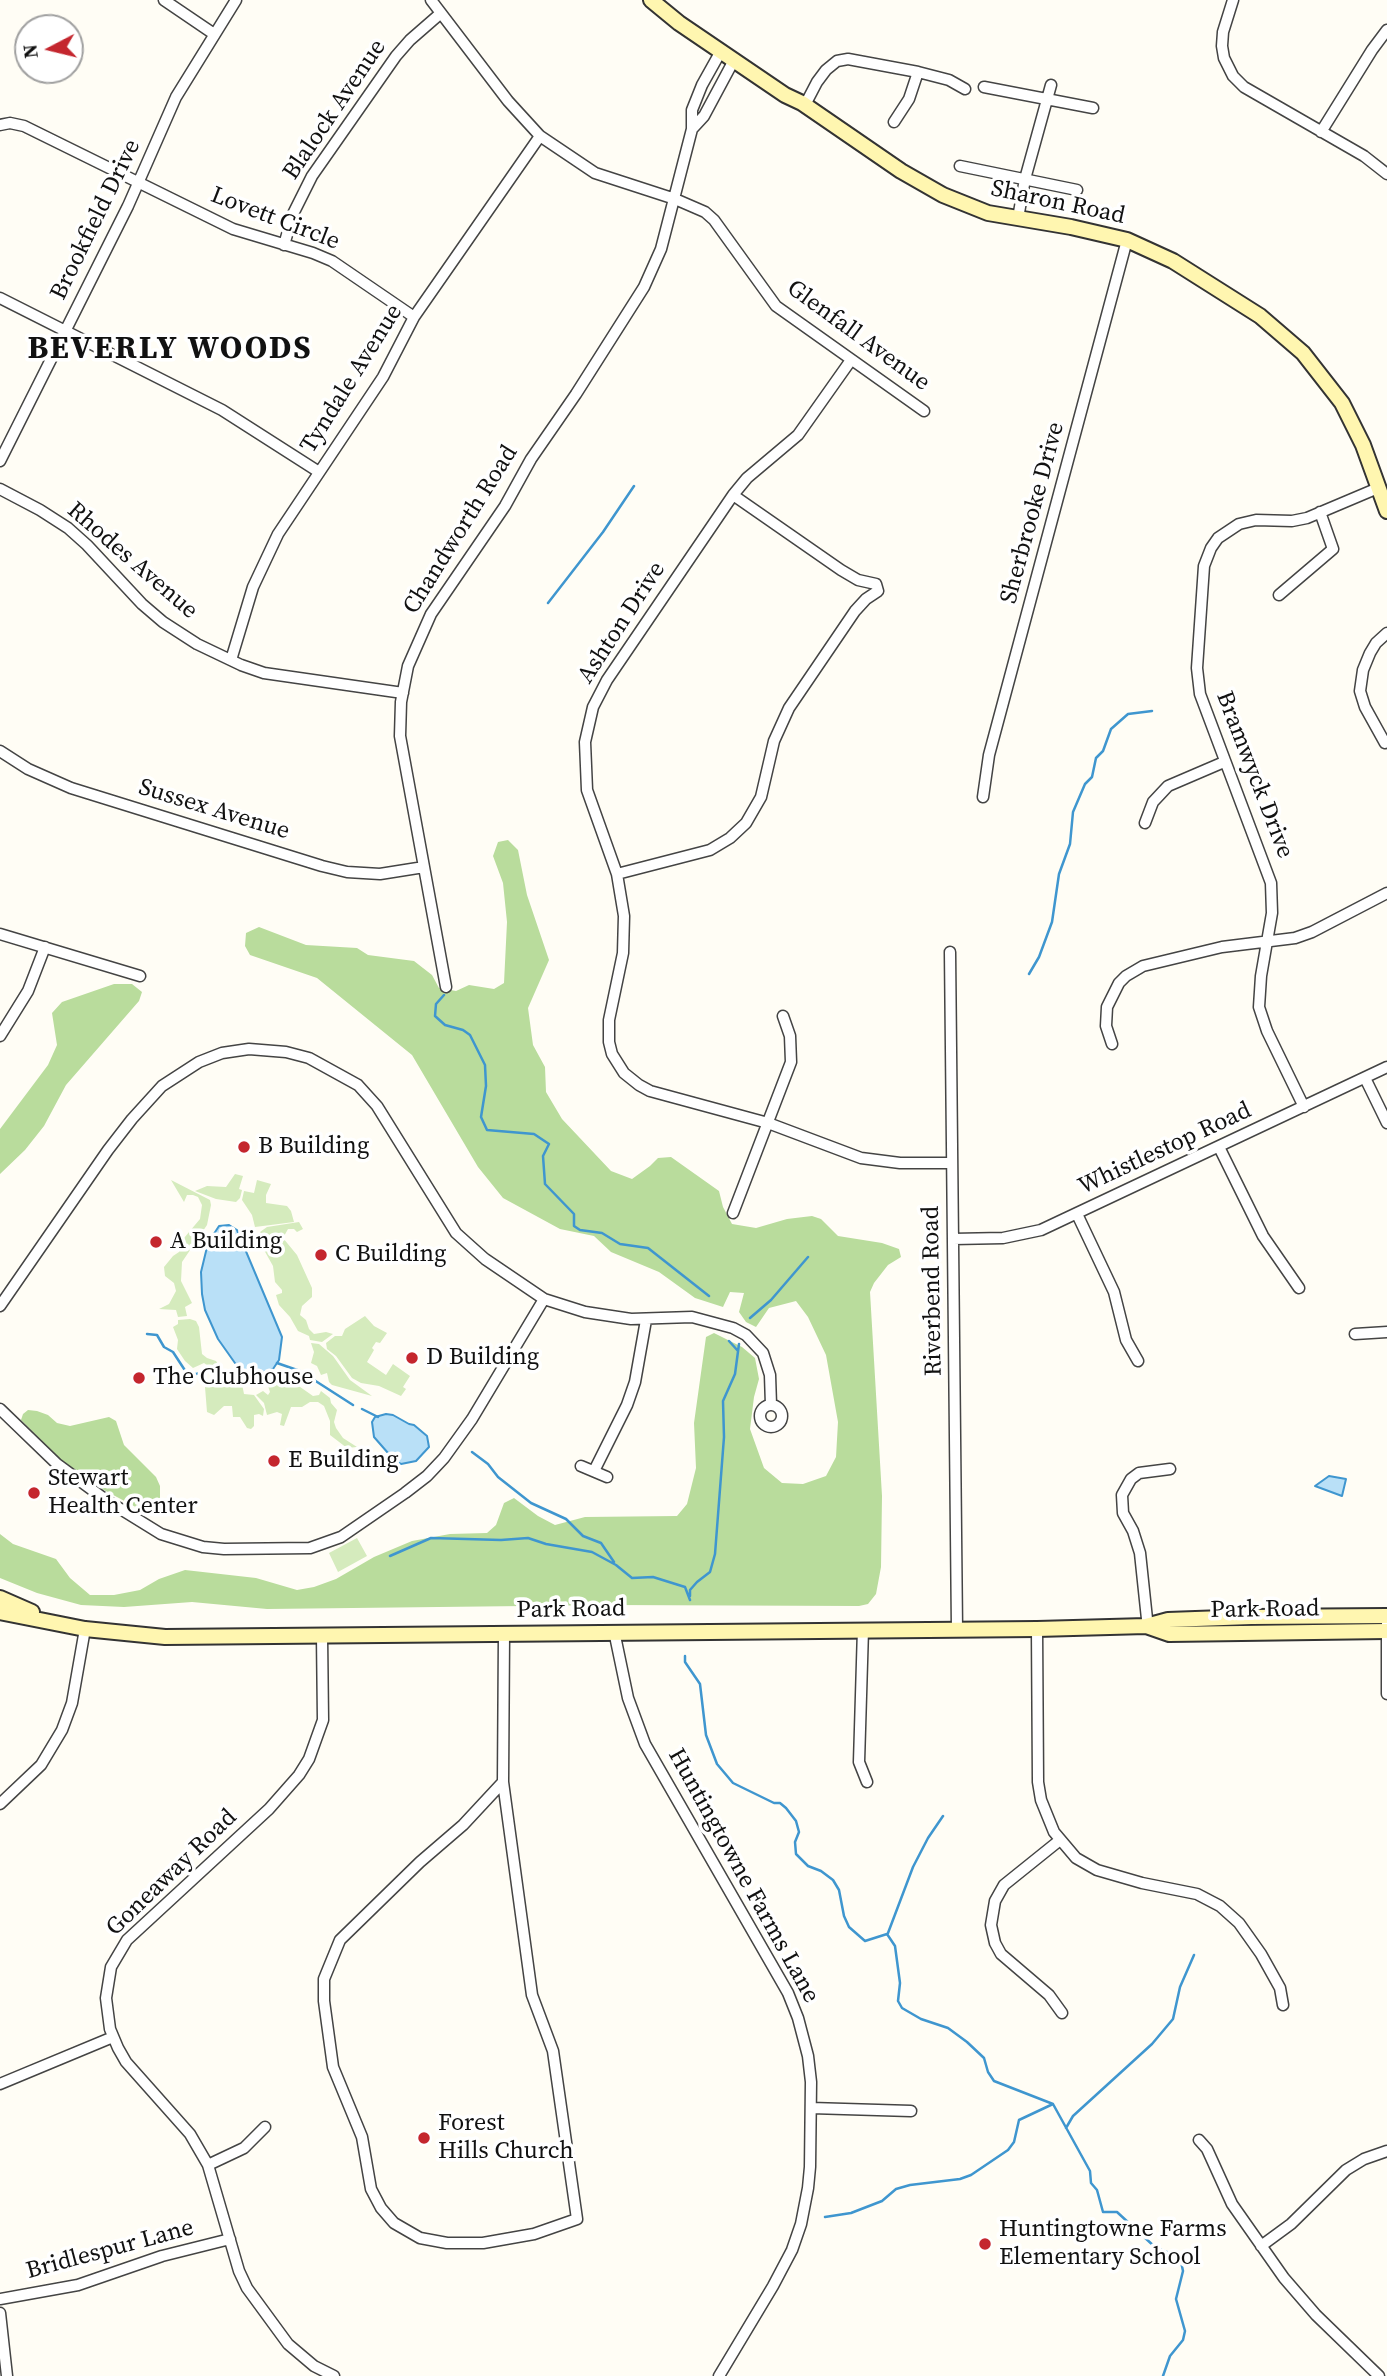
<!DOCTYPE html>
<html>
<head>
<meta charset="utf-8">
<style>
  body { margin:0 }
  #map { position:relative; width:1387px; height:2376px; overflow:hidden; background:#fffdf5; font-family:"Source Serif 4",serif }
  canvas { display:block }
  .north { position:absolute; left:14px; top:14px; width:70px; height:70px; box-sizing:border-box; background:#fff; border:2px solid #a0a0a0; border-radius:50%; rotate:263deg; font-size:19px; font-weight:700; line-height:28px; text-align:center; color:#111 }
  .north::after { content:''; display:block; margin:auto; width:24px; height:32px; background:#c4262e; clip-path:polygon(50% 0,100% 100%,50% 72%,0 100%) }
</style>
</head>
<body>
<div id="map">
<canvas width="1387" height="2376"></canvas>
<div class="north">N</div>
</div>
<script>
const g = document.querySelector('canvas').getContext('2d');
g.lineJoin = 'round';
function paint(path, color) { g.fillStyle = color; g.fill(path, 'evenodd'); }
const toPath = rows => new Path2D(rows.map(r => 'M' + r).join(''));
function stroke(path, color, width, dash) { g.strokeStyle = color; g.lineWidth = width; g.lineCap = dash ? 'butt' : 'round'; g.setLineDash(dash || []); g.stroke(path); }
function write(font, color, halo, rows, align = 'center') {
  g.font = font + ' "Source Serif 4",serif'; g.lineWidth = 7; g.setLineDash([]); g.textBaseline = 'middle'; g.strokeStyle = halo; g.fillStyle = color; for (const [text, x, y, turn = 0] of rows) {
    g.save(); g.translate(x, y); g.rotate((+turn || 0) * Math.PI / 180); g.textAlign = isNaN(turn) ? turn : align; if (halo) g.strokeText(text, 0, 0); g.fillText(text, 0, 0); g.restore();
  }
}
const green = toPath([
  [235,1174,243,1176,239,1189,242,1190,240,1198,236,1202,216,1199,195,1191,207,1186,226,1187],
  [171,1180,210,1200,211,1205,207,1225,182,1262,181,1281,192,1303,185,1307,187,1316,178,1317,176,1310,159,1309,169,1304,176,1291,174,1283,165,1276,164,1267,173,1256,179,1252,179,1244,200,1219,202,1205,198,1197,193,1195,187,1195,184,1202],
  [257,1180,271,1184,266,1195,266,1203,287,1206,291,1211,294,1222,255,1227,252,1215,242,1200,244,1191,254,1193],
  [299,1222,303,1229,297,1232,294,1229,288,1229,283,1238,297,1255,312,1288,312,1297,302,1306,300,1315,306,1320,309,1329,314,1334,326,1332,333,1334,322,1342,310,1340,309,1336,298,1331,290,1317,279,1305,276,1295,282,1293,282,1290,275,1282,273,1266,259,1241,262,1237,260,1232,267,1227],
  [365,1316,374,1326,387,1333,380,1343,376,1342,372,1348,374,1350,367,1362,386,1375,393,1364,410,1376,403,1387,406,1389,401,1396,379,1386,361,1383,352,1378,336,1356,327,1349,326,1343,335,1336,342,1336,345,1329],
  [190,1319,196,1321,199,1327,202,1354,207,1358,216,1361,222,1371,220,1374,204,1363,193,1368,185,1361,177,1349,178,1340,173,1327,178,1324,178,1320],
  [311,1343,319,1344,333,1356,350,1380,372,1396,332,1385,329,1382,327,1373,321,1375,317,1366,311,1363,314,1352],
  [230,1379,242,1384,244,1394,254,1395,264,1409,263,1416,259,1414,254,1415,254,1426,251,1429,247,1428,240,1417,233,1417,232,1406,224,1406,214,1415,207,1412,205,1387],
  [276,1380,279,1383,293,1382,313,1396,319,1395,321,1391,330,1398,331,1403,337,1410,334,1422,336,1428,343,1438,357,1447,347,1448,330,1435,330,1421,324,1406,318,1402,310,1402,302,1407,291,1407,284,1426,280,1425,282,1414,277,1412,267,1415,264,1403,256,1395,263,1391,268,1395,270,1392,268,1386],
  [357,1538,367,1556,338,1572,329,1553]
]);
const forest = toPath([
  [508,840,518,850,527,895,549,960,528,1008,533,1045,545,1067,546,1092,562,1119,611,1171,632,1179,650,1166,658,1158,671,1157,719,1191,723,1207,732,1224,756,1228,787,1219,812,1216,821,1219,838,1236,882,1243,899,1249,901,1257,888,1265,874,1283,870,1292,882,1496,881,1567,876,1594,868,1604,859,1606,610,1605,267,1609,192,1602,124,1607,81,1605,37,1593,0,1578,0,1534,13,1544,56,1559,70,1578,90,1595,114,1595,140,1590,159,1579,185,1570,256,1578,297,1590,314,1587,336,1579,374,1557,412,1541,450,1534,487,1533,496,1525,504,1503,514,1498,538,1516,555,1525,585,1517,677,1516,687,1504,696,1468,694,1423,706,1337,714,1333,742,1347,755,1358,759,1379,754,1397,750,1429,764,1468,782,1483,803,1484,826,1476,836,1457,838,1422,826,1355,808,1317,796,1301,769,1308,756,1327,746,1322,739,1312,744,1293,730,1292,723,1307,695,1298,659,1272,611,1252,594,1236,560,1229,503,1198,478,1167,412,1055,317,978,250,955,245,946,246,933,259,927,306,945,357,948,368,955,414,961,432,975,439,988,456,991,469,985,494,989,504,983,507,922,503,883,493,856,498,842],
  [114,984,132,984,142,992,139,1001,66,1085,44,1126,25,1150,0,1174,0,1129,48,1065,57,1045,52,1013,62,1002],
  [28,1410,37,1411,48,1415,57,1423,70,1426,109,1417,116,1421,124,1445,156,1477,160,1486,160,1505,157,1510,145,1512,89,1482,58,1457,21,1420,23,1414]
]);
const water = toPath([
  [229,1225,237,1230,282,1337,279,1360,273,1369,252,1376,242,1373,218,1339,205,1310,202,1294,201,1272,208,1243,219,1226,229,1225],
  [386,1414,393,1415,409,1424,414,1425,427,1436,429,1447,416,1461,401,1464,395,1461,374,1437,372,1422,375,1417,386,1414],
  [1329,1476,1346,1479,1342,1496,1315,1486,1329,1476]
]);
const stream = toPath([
  [548,603,603,532,634,486],
  [1029,974,1039,957,1052,922,1059,874,1070,844,1073,812,1085,784,1092,777,1096,758,1103,751,1111,729,1128,714,1152,711],
  [444,995,436,1004,435,1016,445,1025,463,1030,470,1035,485,1065,486,1086,481,1117,487,1130,534,1134,549,1144,543,1156,545,1184,574,1214,574,1226,580,1230,602,1233,620,1244,648,1248,709,1296],
  [750,1318,771,1300,808,1257],
  [147,1334,157,1335,164,1347,173,1352,188,1375,203,1373],
  [729,1341,738,1351],
  [277,1363,300,1371,353,1405],
  [362,1409,378,1417],
  [472,1452,488,1464,498,1477,531,1503,566,1519,583,1536,601,1543,614,1562],
  [390,1556,431,1538,501,1540,528,1538,546,1544,592,1552,616,1565,632,1578,653,1577,685,1587,690,1600],
  [690,1596,690,1590,697,1582,710,1572,715,1554,724,1437,723,1401,735,1374,739,1344],
  [685,1656,685,1662,700,1684,706,1735,717,1764,733,1783,774,1803,780,1803,786,1808,796,1821,799,1832,795,1842,796,1854,808,1866,821,1871,833,1880,839,1890,844,1916,849,1927,865,1941,887,1934],
  [888,1933,913,1867,928,1838,943,1816],
  [887,1934,895,1946,900,1983,898,2001,902,2008,921,2019,948,2028,967,2042,984,2058,988,2072,994,2081,1053,2104,1090,2171,1091,2183,1097,2190,1103,2212,1117,2212,1156,2248,1180,2257,1183,2271,1176,2299,1185,2331,1183,2340,1170,2356,1163,2376],
  [1066,2128,1073,2116,1152,2044,1173,2019,1180,1987,1194,1955],
  [825,2217,851,2213,882,2201,896,2189,910,2185,960,2179,971,2175,1008,2150,1014,2142,1019,2120,1053,2104]
]);
const street = toPath([
  [164,0,214,34],
  [431,0,508,101,540,136,595,173,675,199,705,212,714,220,776,306,924,411],
  [1233,0,1223,32,1222,46,1224,58,1233,76,1244,87,1364,156,1387,174],
  [721,51,702,85,692,110,692,129,704,116,734,60],
  [984,87,1093,108],
  [805,105,817,82,826,70,837,61,848,59,918,72,949,80,965,89],
  [894,122,909,99,918,72],
  [0,125,10,123,24,126,233,229,313,253,332,261,414,317],
  [1321,132,1372,50,1387,30],
  [960,166,1077,190],
  [1018,218,1025,179,1051,85],
  [284,245,293,214,312,176,396,56,410,40,441,13],
  [0,298,222,410,319,472],
  [851,360,798,435,747,478,733,495,607,680,593,707,585,742,587,790,617,874,624,916,623,953,609,1020,609,1042,612,1054,624,1073,639,1085,650,1091,768,1123,861,1158,900,1163,952,1163],
  [0,461,128,206,176,97,236,0],
  [0,489,40,510,68,528,87,545,142,604,163,622,197,644,241,665,264,673,403,693],
  [1279,595,1333,549,1320,512],
  [231,660,253,587,278,534,383,377,414,317,540,136],
  [1385,743,1365,707,1360,691,1363,670,1370,653,1376,643,1387,633],
  [0,751,28,769,71,788,322,866,347,872,380,874,424,867],
  [983,797,989,755,1127,240],
  [1145,823,1153,802,1168,786,1224,762],
  [617,874,710,850,730,838,746,823,761,797,774,741,789,708,855,611,866,599,878,591,876,584,858,580,841,570,733,495],
  [0,934,140,976],
  [950,952,957,1629],
  [446,987,400,736,401,702,408,666,431,614,505,506,531,459,576,394,644,287,661,249,692,129],
  [0,1036,28,991,45,947],
  [1112,1044,1106,1026,1107,1007,1119,983,1126,976,1143,966,1222,947,1295,938,1312,932,1387,893],
  [1365,1078,1387,1123],
  [1304,1107,1267,1031,1259,1007,1261,976,1272,913,1271,883,1200,694,1197,668,1204,566,1211,548,1218,538,1239,524,1256,520,1292,521,1307,518,1378,488],
  [1219,1147,1263,1236,1299,1288],
  [733,1213,791,1062,790,1036,783,1016],
  [1077,1214,1114,1292,1126,1340,1138,1361],
  [953,1239,1003,1238,1041,1230,1387,1067],
  [0,1306,108,1150,132,1119,162,1086,199,1062,222,1053,249,1049,286,1052,309,1058,358,1085,377,1106,456,1233,485,1259,544,1299,585,1312,631,1319,692,1317,733,1328,746,1335,763,1353,770,1375,771,1405],
  [1355,1334,1387,1332],
  '760 1416a11 11 0 1 1 22 0a11 11 0 1 1-22 0Z',
  [0,1409,57,1464,106,1500,161,1534,203,1547,224,1549,310,1548,341,1537,405,1493,427,1476,444,1458,472,1419,544,1299],
  [581,1466,607,1477],
  [594,1471,627,1405,635,1382,646,1320],
  [1387,1616,1387,1694],
  [1146,1626,1147,1619,1140,1553,1133,1531,1123,1513,1122,1495,1131,1479,1139,1473,1170,1469],
  [863,1629,859,1762,867,1782],
  [1037,1629,1038,1782,1041,1800,1054,1832,1076,1858,1097,1870,1142,1883,1197,1894,1220,1906,1239,1923,1261,1954,1280,1988,1283,2005],
  [614,1631,628,1698,645,1744,788,1993,798,2018,808,2056,811,2082,810,2167,808,2188,801,2224,792,2250,773,2286,719,2376],
  [322,1636,323,1720,309,1759,299,1775,269,1809,127,1940,111,1967,106,1998,110,2029,118,2048,126,2062,190,2134,208,2165,239,2271,247,2288,288,2344,314,2366,334,2376],
  [503,1782,532,1995,553,2051,577,2219,534,2234,483,2243,447,2243,420,2238,394,2223,381,2208,371,2189,362,2137,333,2067,324,2001,324,1979,340,1940,420,1862,463,1825,503,1782],
  [503,1782,504,1634],
  [0,1804,41,1765,62,1730,72,1703,85,1629],
  [1060,1840,1004,1885,995,1901,991,1925,995,1943,1001,1954,1049,1995,1062,2013],
  [0,2084,113,2037],
  [811,2108,911,2111],
  [1199,2140,1207,2149,1232,2204,1284,2278,1316,2315,1379,2376],
  [208,2165,244,2148,265,2127],
  [1261,2246,1291,2224,1346,2170,1364,2159,1387,2151],
  [0,2299,78,2285,162,2256,230,2239],
  [0,2313,7,2376]
]);
const secondary = toPath([
  [651,0,679,23,785,95,802,103,901,171,943,195,988,213,1071,227,1127,240,1173,261,1260,316,1303,353,1342,403,1363,445,1387,511],
  [0,1598,32,1612],
  [0,1612,85,1629,165,1637,1037,1629,1146,1626,1168,1620,1251,1617,1387,1616],
  [1146,1626,1169,1634,1387,1631]
]);
const markers = [
  [244,1147,7,"#c4262e"],
  [156,1242,7,"#c4262e"],
  [321,1255,7,"#c4262e"],
  [412,1358,7,"#c4262e"],
  [139,1378,7,"#c4262e"],
  [274,1461,7,"#c4262e"],
  [34,1493,7,"#c4262e"],
  [424,2138,7,"#c4262e"],
  [985,2244,7,"#c4262e"]
];
const streetNames = [
  ["Blalock Avenue",335,110,-56],
  ["Sharon Road",1058,203,12],
  ["Lovett Circle",275,219,21],
  ["Brookfield Drive",96,220,-64],
  ["Glenfall Avenue",858,336,36],
  ["Tyndale Avenue",352,379,-58],
  ["Sherbrooke Drive",1033,513,-75],
  ["Chandworth Road",461,530,-58],
  ["Rhodes Avenue",132,561,41],
  ["Ashton Drive",622,623,-57],
  ["Bramwyck Drive",1254,775,69],
  ["Sussex Avenue",214,810,17],
  ["Whistlestop Road",1165,1149,-25],
  ["Riverbend Road",933,1291,-91],
  ["Park Road",571,1610,-1],
  ["Park Road",1265,1610,-1],
  ["Goneaway Road",172,1873,-44],
  ["Huntingtowne Farms Lane",743,1876,61],
  ["Bridlespur Lane",110,2250,-15]
];
const poiNames = [
  ["B Building",258,1147],
  ["A Building",170,1242],
  ["C Building",335,1255],
  ["D Building",426,1358],
  ["The Clubhouse",153,1378],
  ["E Building",288,1461],
  ["Stewart",48,1479],
  ["Health Center",48,1507],
  ["Forest",438,2124],
  ["Hills Church",438,2152],
  ["Huntingtowne Farms",999,2230],
  ["Elementary School",999,2258]
];
const districtNames = [
  ["BEVERLY WOODS",170,350]
];
paint(green, '#d5ebbd');
paint(forest, '#b9dc9c');
paint(water, '#b9e0f7');
stroke(water, '#3f96cf', 2);
stroke(stream, '#3f96cf', 2.5);
stroke(street, '#444', 13);
stroke(secondary, '#333', 18);
stroke(street, '#fff', 10);
stroke(secondary, '#fff6b0', 14);
for (const [x, y, r, color] of markers) { const dot = new Path2D(); dot.arc(x, y, r, 0, 2 * Math.PI); g.fillStyle = color; g.fill(dot); stroke(dot, '#fff', 2.5); }
write('24px', '#111', '#fff', streetNames);
write('24px', '#111', '#fff', poiNames, 'left');
g.letterSpacing = '2px';
write('bold 32px', '#111', '#fff', districtNames);
g.letterSpacing = '0px';
</script>
</body>
</html>
